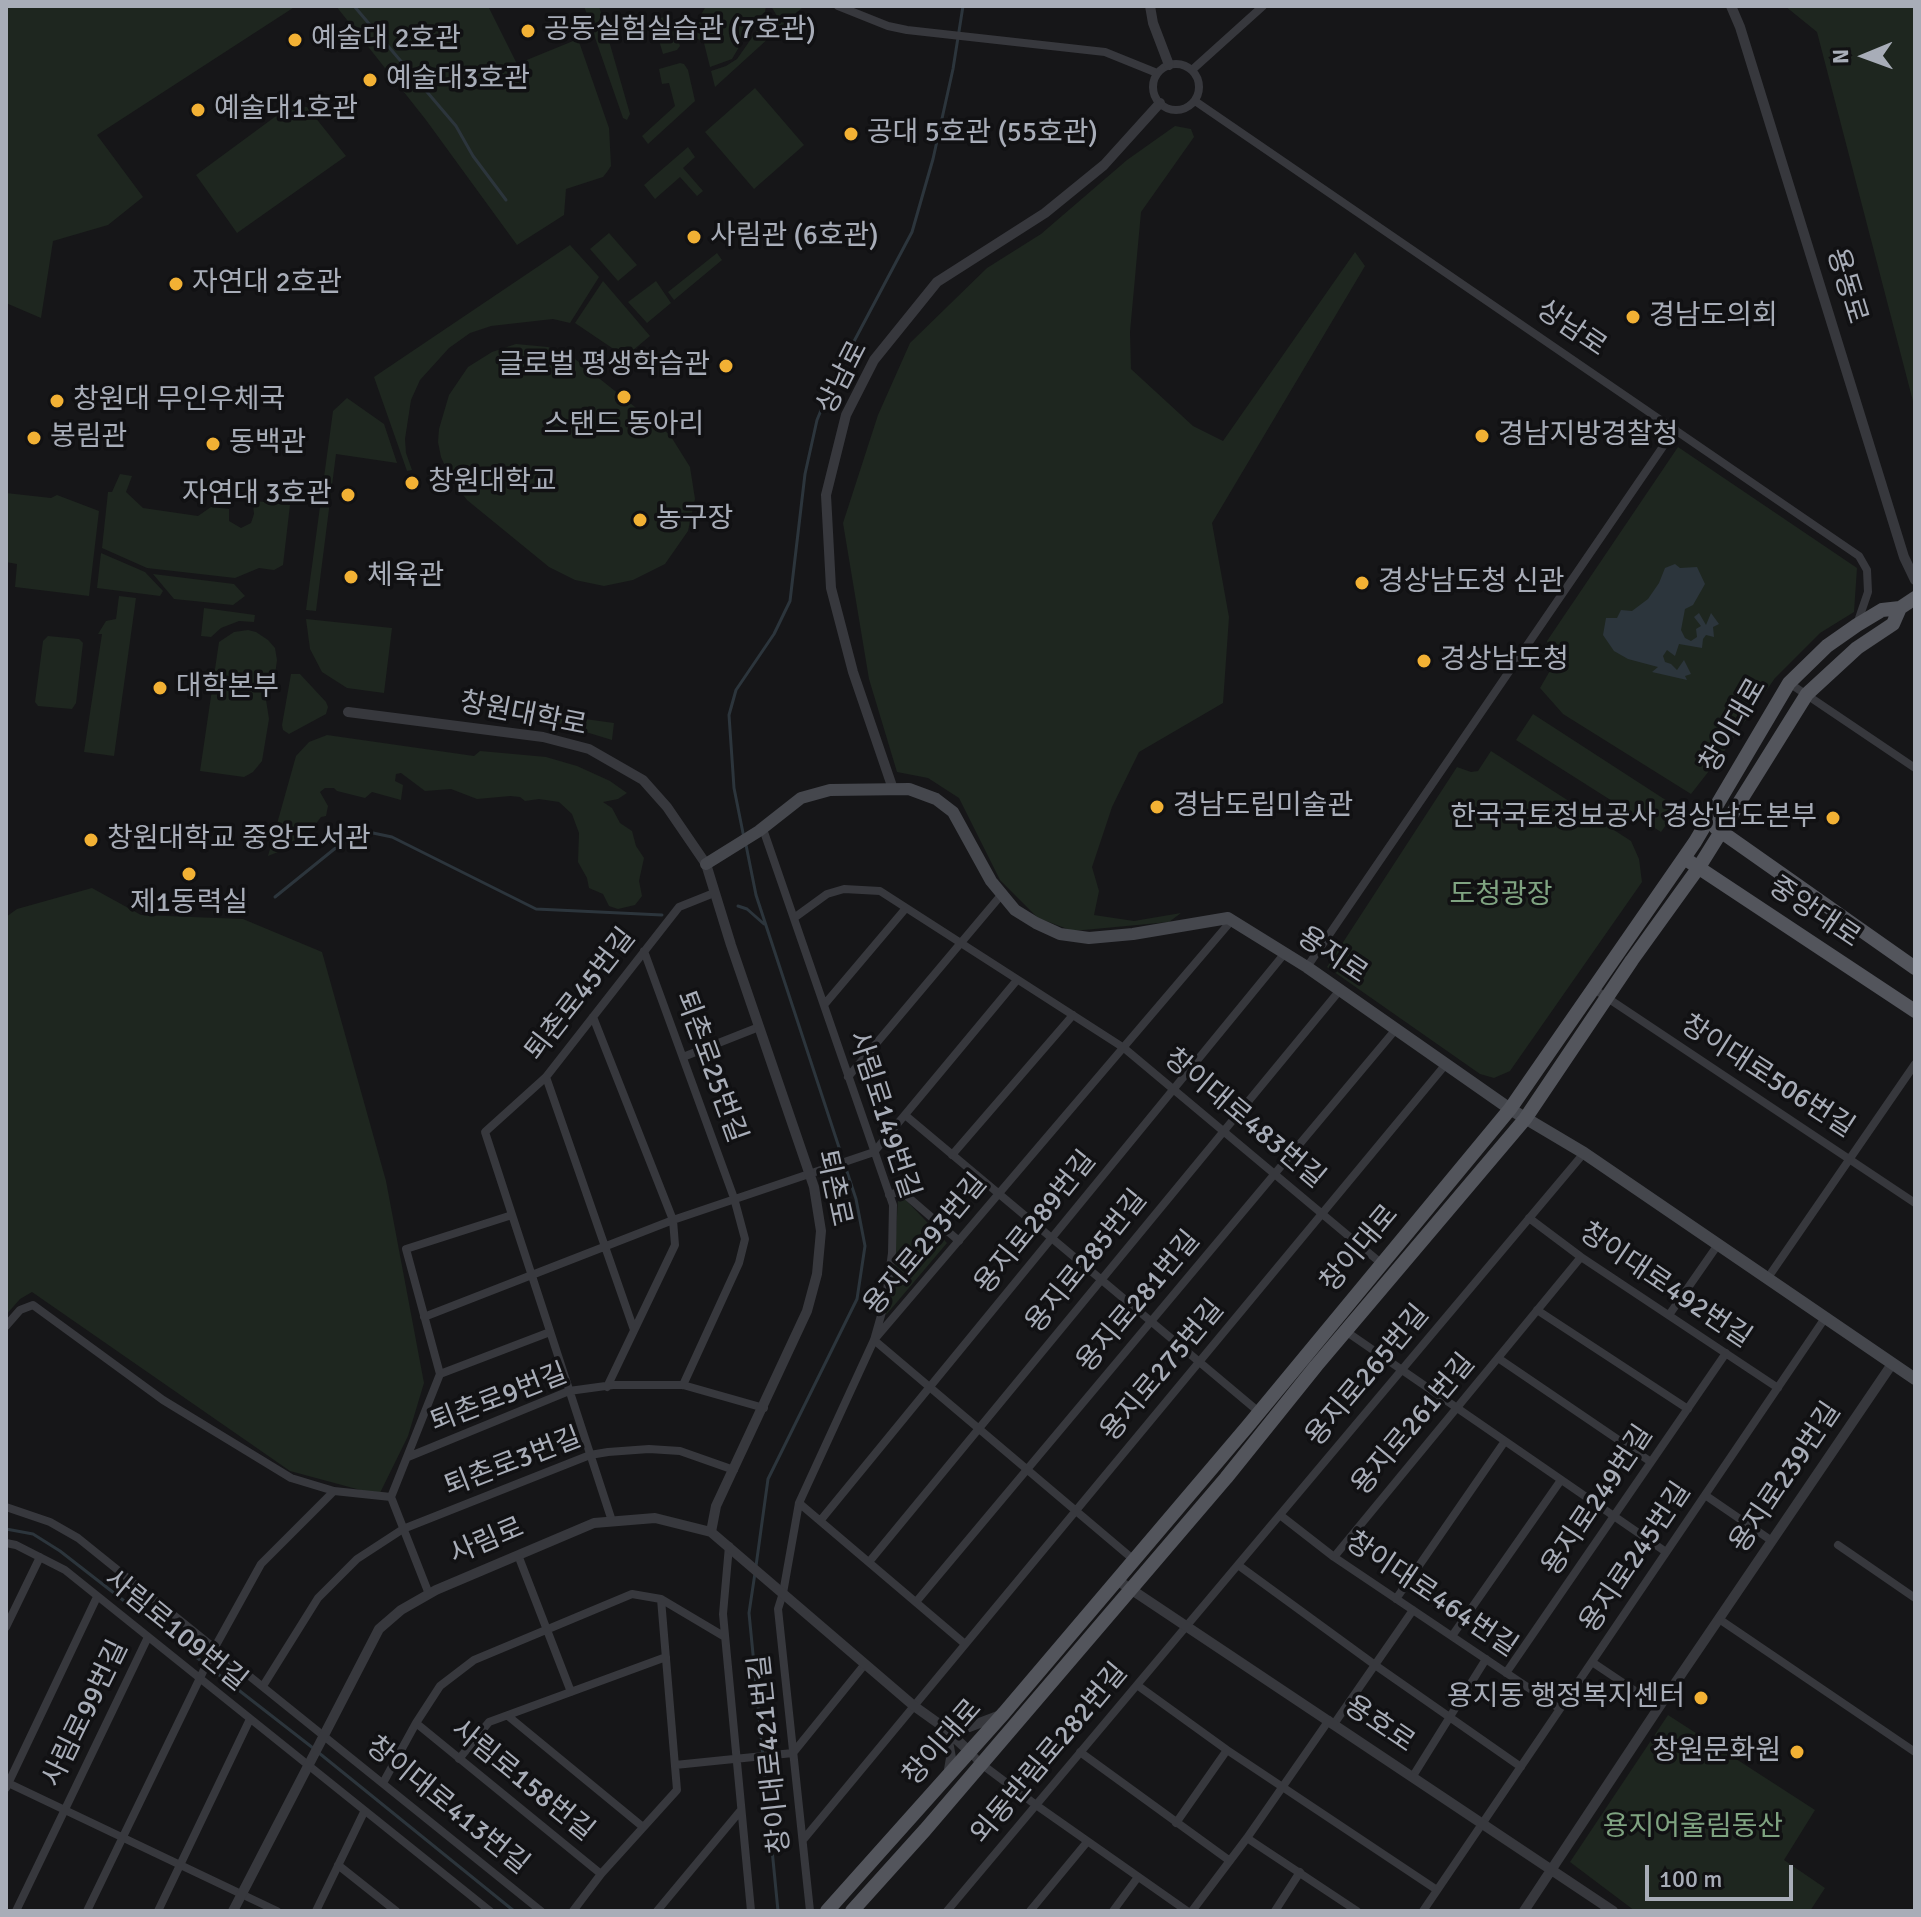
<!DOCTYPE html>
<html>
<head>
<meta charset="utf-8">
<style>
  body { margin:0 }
  #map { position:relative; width:1921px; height:1917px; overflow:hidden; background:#161618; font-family:Signika,sans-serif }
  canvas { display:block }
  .frame { position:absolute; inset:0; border:8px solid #a8adb8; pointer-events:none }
  .north { position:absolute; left:1825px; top:16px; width:80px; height:80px; -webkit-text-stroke:6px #111113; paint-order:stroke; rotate:269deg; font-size:22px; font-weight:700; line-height:32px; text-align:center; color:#a8adb8 }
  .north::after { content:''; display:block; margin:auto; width:28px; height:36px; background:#a8adb8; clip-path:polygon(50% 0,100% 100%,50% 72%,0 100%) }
  .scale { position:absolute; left:1645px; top:1865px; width:148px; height:36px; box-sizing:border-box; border:4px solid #a8adb8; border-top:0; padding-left:10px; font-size:24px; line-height:28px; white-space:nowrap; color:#a8adb8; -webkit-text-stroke:6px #111113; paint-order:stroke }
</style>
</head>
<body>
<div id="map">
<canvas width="1921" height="1917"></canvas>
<div class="frame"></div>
<div class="north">N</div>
<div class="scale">100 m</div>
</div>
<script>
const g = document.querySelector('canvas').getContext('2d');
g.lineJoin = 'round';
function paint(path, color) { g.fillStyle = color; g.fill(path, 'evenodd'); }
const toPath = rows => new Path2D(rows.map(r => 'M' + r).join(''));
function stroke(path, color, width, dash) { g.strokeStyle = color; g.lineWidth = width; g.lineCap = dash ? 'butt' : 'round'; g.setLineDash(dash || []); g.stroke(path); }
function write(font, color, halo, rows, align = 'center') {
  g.font = font + ' Signika,"Noto Sans KR",sans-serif'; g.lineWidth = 7; g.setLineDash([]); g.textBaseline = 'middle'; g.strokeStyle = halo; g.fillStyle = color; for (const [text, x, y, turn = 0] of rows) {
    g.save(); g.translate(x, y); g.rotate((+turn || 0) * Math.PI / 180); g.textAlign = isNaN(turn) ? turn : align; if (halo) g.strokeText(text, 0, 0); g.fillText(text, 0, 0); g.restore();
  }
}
const green = toPath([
  [6,6,296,6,97,135,143,197,108,225,53,241,41,318,6,303],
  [336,6,488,6,517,64,578,39,609,128,611,166,607,172,603,177,566,189,564,215,517,245,426,120],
  [584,6,599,6,630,114,627,120,623,118],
  [706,6,766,6,765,12,755,20,732,59,710,67,704,43,690,34],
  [771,6,804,6,715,87,711,71,726,66,737,59,758,29,777,16],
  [1785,6,1915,6,1915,409,1817,32],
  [671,15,680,46,677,50,663,54,653,20],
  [680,63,684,64,688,70,695,101,648,144,642,136,675,106,669,83,662,84,659,69],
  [755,88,804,145,754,189,705,132],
  [291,105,307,107,346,156,237,233,196,175],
  [1175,126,1191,129,1194,137,1141,212,1130,332,1131,369,1193,426,1223,441,1355,252,1365,266,1212,523,1229,617,1223,703,1139,752,1112,807,1092,867,1099,891,1094,915,1134,921,1181,913,1169,922,1073,931,1038,918,1000,880,959,798,928,778,897,772,869,679,843,523,878,415,910,343,987,268,1041,234,1127,160],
  [688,147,695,157,683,168,703,191,697,196,680,177,655,199,644,185],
  [609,233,637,265,618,281,590,249],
  [570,245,599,277,570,323,553,319,491,326,470,333,449,348,420,380,411,400,405,439,406,453,412,470,407,471,374,377],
  [717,253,722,260,674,300,668,292],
  [603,281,650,336,632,351,618,352,575,323],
  [656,281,671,303,647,323,628,302],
  [516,344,548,347,575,359,670,435,690,467,695,499,688,531,665,564,633,580,604,586,575,580,549,567,467,500,451,479,441,457,438,442,439,429,449,395,468,367,492,352],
  [347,398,384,424,397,463,336,454,316,611,306,610,333,411],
  [1678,447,1857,568,1854,612,1820,633,1775,678,1723,753,1691,794,1563,714,1540,688,1555,662,1547,641],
  [120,474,132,476,126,492,143,508,198,516,211,507,229,509,229,521,241,528,251,523,254,514,253,504,256,501,290,505,283,565,274,570,259,568,235,578,147,568,102,548,108,492,112,492],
  [6,493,51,498,57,495,99,511,89,596,15,587,17,564,6,562],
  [101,553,145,572,163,591,160,596,97,588],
  [153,574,234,584,245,596,233,605,174,599],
  [119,596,136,598,114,756,84,752,102,634,98,634,106,621,116,619],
  [204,608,255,615,254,622,239,621,221,628,211,637,201,636],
  [306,619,392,628,384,693,347,688,322,672,310,649],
  [248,630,256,632,268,640,275,648,277,660,274,683,266,700,269,719,262,761,253,772,244,777,200,771,219,642,234,632],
  [48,636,79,639,83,643,76,703,72,709,38,706,35,702,43,641],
  [291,674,300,674,326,702,328,707,326,714,289,734,283,730,282,725],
  [541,713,614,723,612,740,576,729,541,723],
  [1533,714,1678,808,1661,832,1516,740],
  [327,735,474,756,480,751,546,757,577,766,610,781,627,793,618,799,603,802,612,808,620,823,632,831,636,846,644,858,639,881,642,896,635,905,618,909,609,906,603,894,589,888,587,878,578,862,579,833,572,814,559,802,539,799,525,801,520,797,510,796,477,799,451,789,425,791,401,773,396,774,395,781,403,785,401,800,372,792,365,798,337,791,334,788,325,788,320,792,328,806,326,816,321,817,315,825,303,833,295,845,268,856,296,756,309,742],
  [1491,751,1631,841,1639,859,1642,882,1510,1071,1494,1078,1480,1074,1327,967,1457,767,1471,772,1478,771],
  [92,888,141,915,243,919,322,952,386,1181,424,1383,408,1436,379,1495,290,1471,32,1292,20,1299,6,1315,6,917,17,909],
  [903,1197,947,1243,886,1315,894,1263,898,1200],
  [1668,1715,1815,1810,1784,1860,1825,1888,1810,1911,1635,1911,1570,1862]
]);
const water = toPath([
  [1675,564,1680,568,1697,567,1705,584,1693,605,1685,609,1681,630,1685,638,1691,641,1697,637,1696,629,1701,626,1694,617,1699,613,1706,625,1711,613,1719,624,1713,627,1714,637,1706,635,1703,639,1702,648,1679,644,1675,656,1667,650,1663,656,1665,662,1671,664,1677,670,1684,660,1691,674,1685,676,1687,680,1652,672,1658,667,1628,659,1614,651,1603,635,1606,618,1617,618,1621,610,1632,611,1648,599,1659,583,1665,568]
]);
const stream = toPath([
  [354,6,456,126,473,156,506,200],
  [744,838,734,788,729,715,736,690,774,634,790,601,805,474,817,420,833,381,912,232,933,159,953,69,963,6],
  [746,845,756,895,856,1199,865,1246,857,1299,768,1479,756,1566],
  [275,897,343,842,353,836,373,833,392,837,536,909,662,915],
  [738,906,747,909,764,924],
  [6,1529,33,1534,60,1551,313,1748],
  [755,1573,749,1613,778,1911],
  [319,1753,514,1911]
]);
const minor = toPath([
  [838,6,888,26,907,30,1105,52,1157,73],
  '1153 87a23 23 0 1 1 46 0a23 23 0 1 1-46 0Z',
  [1192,70,1263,6],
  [1195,101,1859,556,1867,570,1868,592,1857,624],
  [1789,683,1915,768],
  [763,829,893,1205,892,1253,886,1298,874,1340,799,1503,783,1593,778,1609,810,1911],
  [794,918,827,894,844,889,880,891,1124,1048,1382,1264],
  [644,951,734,1198,745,1239,739,1263,683,1385],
  [1307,967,1675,429],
  [1594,989,1915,1203],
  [824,1005,906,908],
  [593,1017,673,1220,675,1245,607,1387],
  [683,1057,759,1027],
  [546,1077,634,1330],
  [848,1077,1002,894],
  [905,1115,1259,1412],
  [952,1155,1073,1015],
  [889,1195,901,1191,959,1241],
  [1529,1218,1581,1257,1778,1388],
  [1767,1279,1915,1064],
  [1537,1310,1688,1409],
  [1669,1315,1717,1246],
  [424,1317,673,1220,874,1152,1017,980],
  [6,1326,20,1310,33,1305,163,1400,291,1478,334,1491],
  [1344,1330,1666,1552],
  [1498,1358,1651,1462],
  [440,1374,550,1332],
  [408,1457,569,1391,613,1385,683,1385,764,1408],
  [1705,1495,1772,1541],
  [799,1503,965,1644],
  [6,1507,50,1522,78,1538,541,1911],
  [1280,1515,1334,1557,1560,1709],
  [612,1521,485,1132,546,1077,679,907,714,893],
  [820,1521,1285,953],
  [6,1543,16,1545,65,1570,490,1911],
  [1838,1545,1915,1598],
  [729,1546,723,1614,751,1911],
  [518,1555,571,1692],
  [1334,1557,1581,1257],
  [1134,1560,874,1340,1232,920],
  [869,1562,1340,990],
  [1238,1565,1375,1665,1521,1767],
  [429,1594,391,1497,440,1374,406,1249,512,1215],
  [1396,1599,1505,1441],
  [916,1602,1396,1029],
  [1719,1619,1915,1752],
  [6,1627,40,1557],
  [1452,1636,1561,1480],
  [1592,1662,1659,1707],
  [1506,1673,1726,1353],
  [1137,1685,1227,1750,1437,1890],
  [263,1686,318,1598,357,1559,403,1529,590,1455,608,1452,649,1449,680,1451,734,1470],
  [508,1716,643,1827],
  [416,1723,601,1874],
  [1334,1724,1413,1610],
  [970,1752,980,1763,1036,1805,1187,1911],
  [1080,1752,1230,1861],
  [459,1759,489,1722,666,1657],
  [675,1765,793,1753,865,1664],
  [1413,1776,1486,1659],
  [6,1782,277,1911],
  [383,1783,416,1723,440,1686,474,1660,632,1594,661,1599,725,1637],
  [6,1788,97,1597],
  [1176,1823,1227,1750],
  [1247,1838,1357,1911],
  [803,1840,1446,1064],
  [338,1865,396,1911],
  [16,1911,148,1637],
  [87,1911,215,1647,261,1564,334,1491,391,1497],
  [158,1911,250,1719],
  [316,1911,364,1812],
  [573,1911,601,1874,677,1790,661,1599],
  [657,1911,741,1810],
  [947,1911,1584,1153],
  [1030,1911,1087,1842],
  [1113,1911,1138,1877],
  [1192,1911,1247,1838,1329,1720],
  [1275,1911,1300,1872],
  [1423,1911,1825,1318]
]);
const tertiary = toPath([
  [1150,6,1153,23,1169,65],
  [1731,6,1740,27,1904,557,1915,580],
  [348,712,543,737,589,749,643,780,667,807,706,864,731,945,814,1187,821,1231,817,1274,807,1311,716,1506,711,1532],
  [893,789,853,672,831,588,826,495,846,415,874,360,937,282,1045,213,1104,165,1160,103],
  [1117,1580,1613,1911],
  [946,1730,969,1727,998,1716],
  [946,1730,951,1758,948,1775],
  [233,1911,379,1629,401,1610,436,1590,594,1523,655,1518,711,1532,914,1706,942,1726,970,1752],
  [1524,1911,1659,1707,1892,1364]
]);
const secondary = toPath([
  [706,864,759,831,801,798,830,790,909,789,936,799,953,812,991,881,1015,910,1036,923,1060,934,1089,938,1133,934,1228,918,1307,967,1510,1109,1584,1153,1915,1379]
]);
const primary = toPath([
  [1716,828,1915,968],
  [1690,862,1915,1011],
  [827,1911,1004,1713,1247,1427,1510,1109,1695,842,1789,683,1827,646,1857,625,1882,610,1900,608],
  [852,1911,925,1830,1226,1478,1316,1366,1525,1119,1632,960,1699,867,1807,694,1857,648,1893,624,1900,608,1915,598]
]);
const markers = [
  [528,31,8,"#f2b134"],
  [295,40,8,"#f2b134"],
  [370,80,8,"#f2b134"],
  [198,110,8,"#f2b134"],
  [851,134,8,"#f2b134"],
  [694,237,8,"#f2b134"],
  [176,284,8,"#f2b134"],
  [1633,317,8,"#f2b134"],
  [726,366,8,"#f2b134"],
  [624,397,8,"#f2b134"],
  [57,401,8,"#f2b134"],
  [1482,436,8,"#f2b134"],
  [34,438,8,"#f2b134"],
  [213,444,8,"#f2b134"],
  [412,483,8,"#f2b134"],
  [348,495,8,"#f2b134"],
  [640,520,8,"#f2b134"],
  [351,577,8,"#f2b134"],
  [1362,583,8,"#f2b134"],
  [1424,661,8,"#f2b134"],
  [160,688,8,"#f2b134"],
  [1157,807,8,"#f2b134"],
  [1833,818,8,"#f2b134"],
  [91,840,8,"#f2b134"],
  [189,874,8,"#f2b134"],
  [1701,1698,8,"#f2b134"],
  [1797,1752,8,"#f2b134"]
];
const poiNames = [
  ["공동실험실습관 (7호관)",544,31],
  ["예술대 2호관",311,40],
  ["예술대3호관",386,80],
  ["예술대1호관",214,110],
  ["공대 5호관 (55호관)",867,134],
  ["사림관 (6호관)",710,237],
  ["자연대 2호관",192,284],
  ["경남도의회",1649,317],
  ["글로벌 평생학습관",710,366,"right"],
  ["창원대 무인우체국",73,401],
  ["스탠드 동아리",624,426,"center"],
  ["경남지방경찰청",1498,436],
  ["봉림관",50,438],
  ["동백관",229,444],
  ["창원대학교",428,483],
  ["자연대 3호관",332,495,"right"],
  ["농구장",656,520],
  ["체육관",367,577],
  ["경상남도청 신관",1378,583],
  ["경상남도청",1440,661],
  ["대학본부",176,688],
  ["경남도립미술관",1173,807],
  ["한국국토정보공사 경상남도본부",1817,818,"right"],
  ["창원대학교 중앙도서관",107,840],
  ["제1동력실",189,904,"center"],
  ["용지동 행정복지센터",1685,1698,"right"],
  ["창원문화원",1781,1752,"right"]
];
const streetNames = [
  ["용동로",1846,286,73],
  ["상남로",1571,329,34],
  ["상남로",843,378,-63],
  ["창원대학로",523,715,11],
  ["창이대로",1734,726,-60],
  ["중앙대로",1814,913,34],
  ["용지로",1332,956,34],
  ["퇴촌로45번길",581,995,-52],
  ["퇴촌로25번길",710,1067,70],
  ["창이대로506번길",1767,1077,33],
  ["사림로149번길",883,1115,72],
  ["창이대로483번길",1244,1119,40],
  ["퇴촌로",833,1188,78],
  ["용지로289번길",1036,1223,-51],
  ["용지로293번길",926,1245,-50],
  ["창이대로",1360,1249,-50],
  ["용지로285번길",1087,1262,-51],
  ["창이대로492번길",1665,1286,34],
  ["용지로281번길",1139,1302,-50],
  ["용지로275번길",1163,1371,-50],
  ["용지로265번길",1368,1376,-50],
  ["퇴촌로9번길",499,1399,-21],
  ["용지로261번길",1414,1425,-50],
  ["퇴촌로3번길",513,1463,-21],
  ["용지로239번길",1786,1478,-56],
  ["용지로249번길",1598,1501,-56],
  ["사림로",487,1542,-23],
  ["용지로245번길",1636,1558,-56],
  ["창이대로464번길",1431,1595,34],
  ["사림로109번길",175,1631,39],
  ["사림로99번길",86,1714,-64],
  ["용호로",1379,1725,34],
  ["창이대로",943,1743,-49],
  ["창이대로421번길",771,1754,-96],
  ["외동반림로282번길",1050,1754,-50],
  ["사림로158번길",522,1781,39],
  ["창이대로413번길",447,1806,39]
];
const parkNames = [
  ["도청광장",1501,896],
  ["용지어울림동산",1693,1828]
];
paint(green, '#1e261f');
paint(water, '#2c353c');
stroke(stream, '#2c353c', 3);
stroke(minor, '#37383d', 8);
stroke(tertiary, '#37383d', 10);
stroke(secondary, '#45474d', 12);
stroke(primary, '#53555c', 14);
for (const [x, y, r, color] of markers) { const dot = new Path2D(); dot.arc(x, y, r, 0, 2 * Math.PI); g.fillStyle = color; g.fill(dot); stroke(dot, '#111113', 3); }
write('28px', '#a8adb8', '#111113', poiNames, 'left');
write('28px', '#a8adb8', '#111113', streetNames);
write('28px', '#7fa381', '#111113', parkNames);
</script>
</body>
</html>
